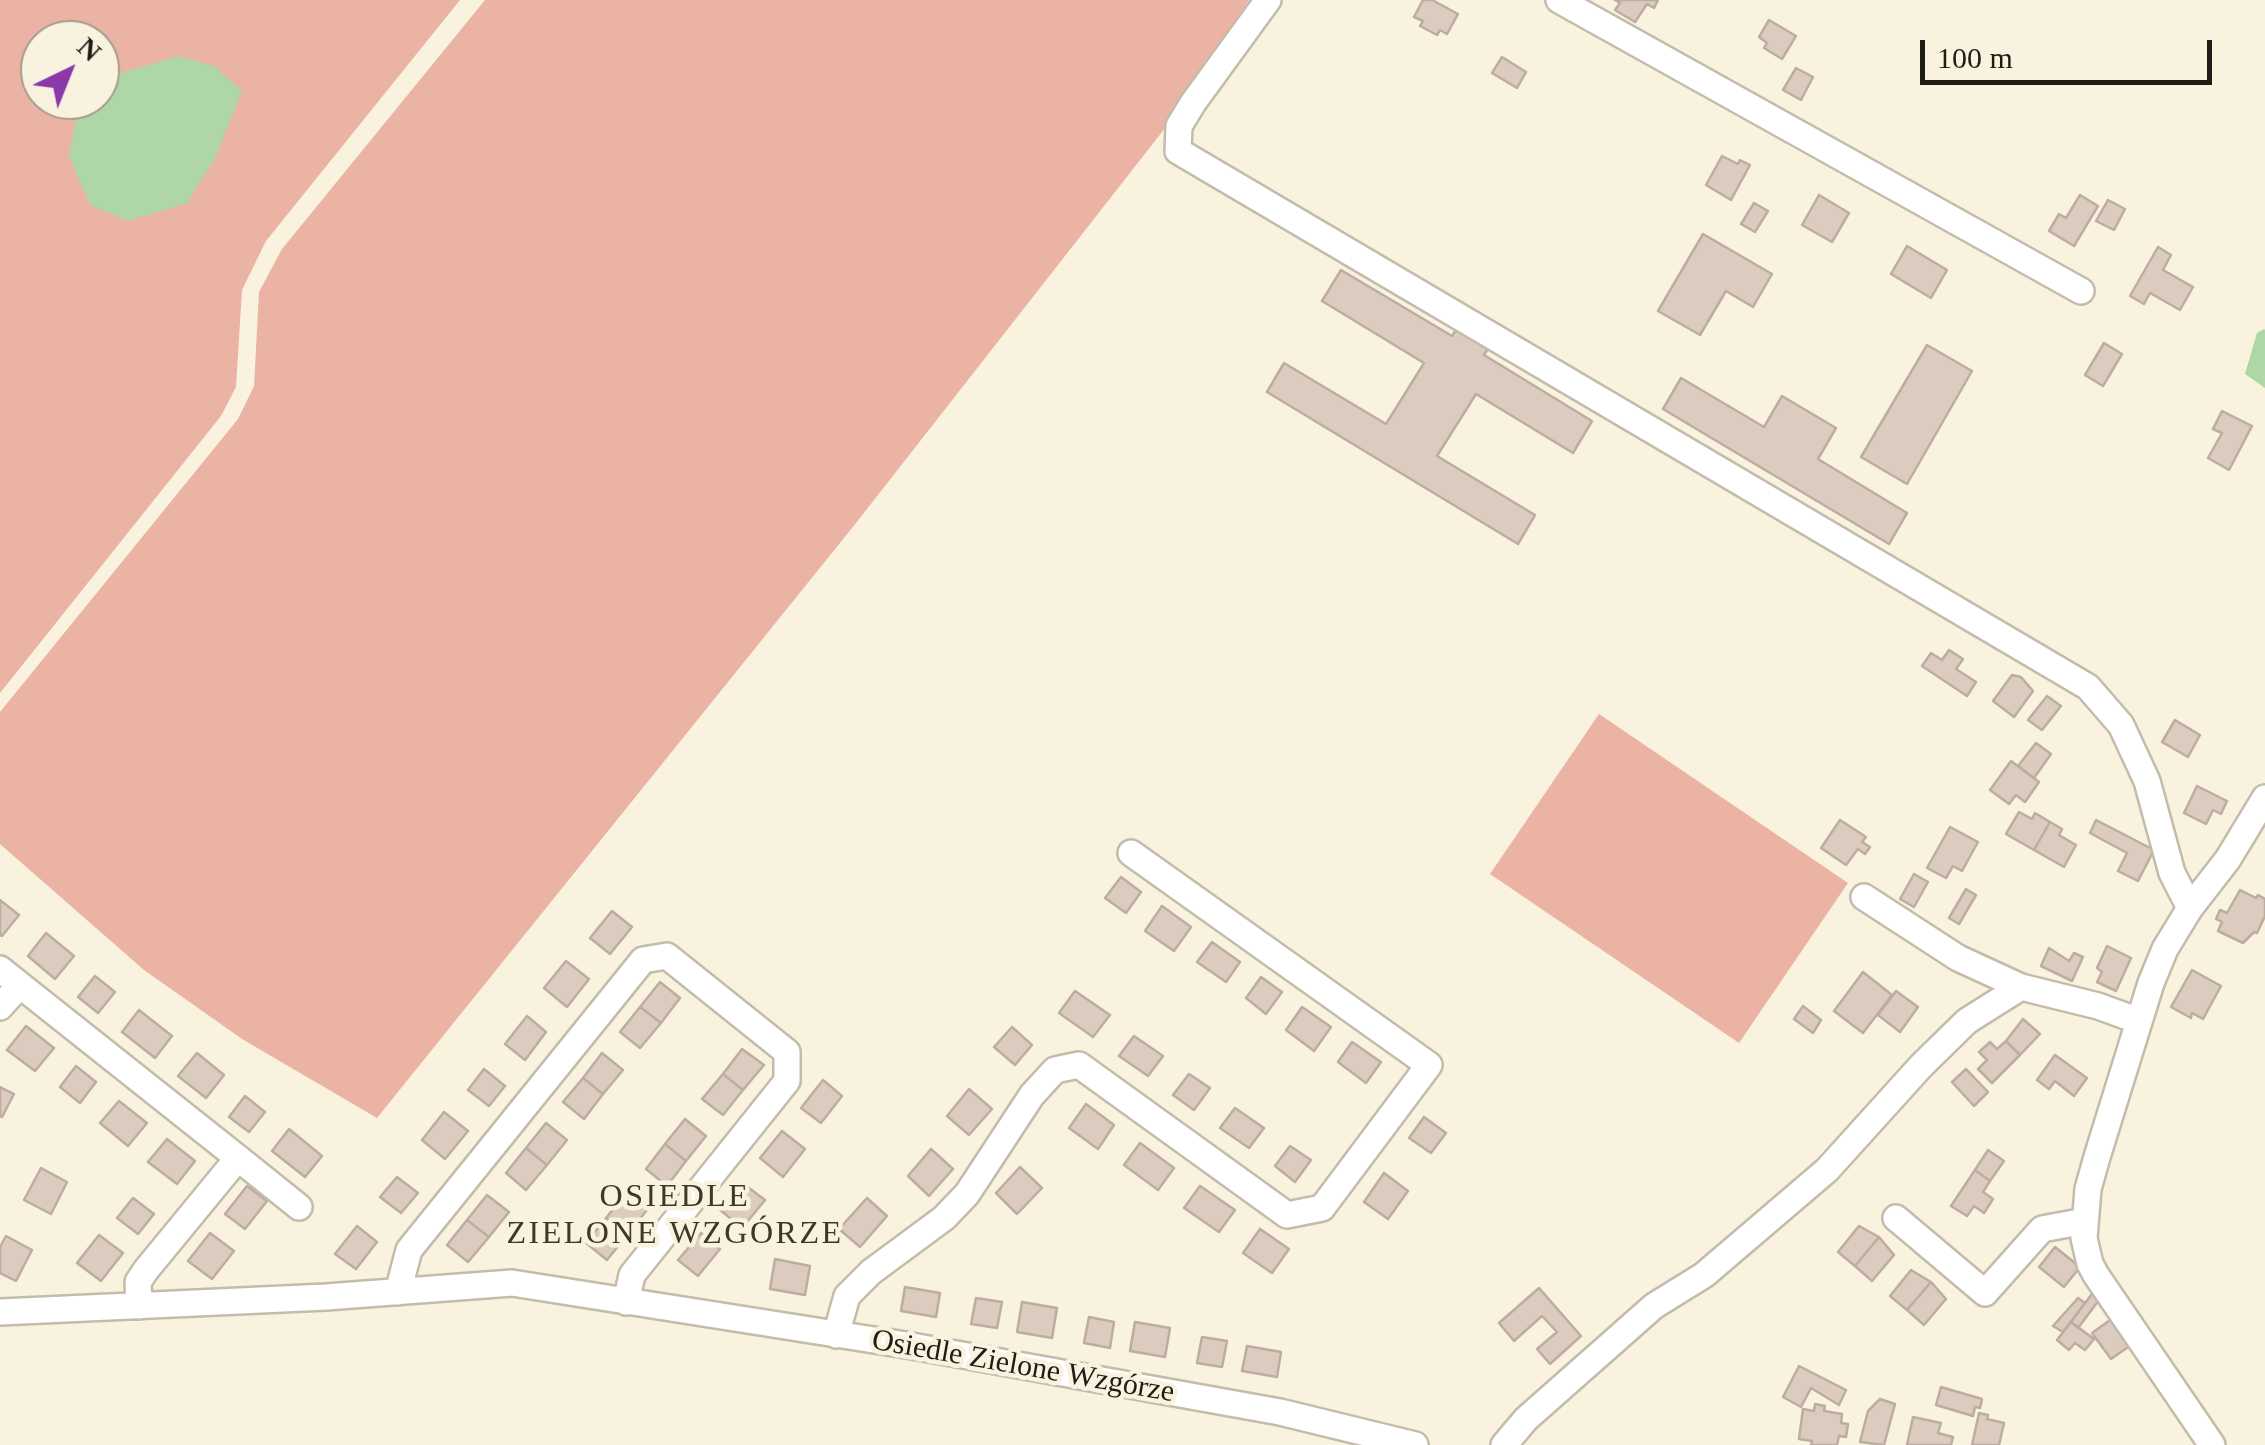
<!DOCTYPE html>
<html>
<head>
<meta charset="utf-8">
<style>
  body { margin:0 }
  #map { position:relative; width:2265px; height:1445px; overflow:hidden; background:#f9f2df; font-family:Georgia,serif }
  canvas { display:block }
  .north { position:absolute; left:20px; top:20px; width:100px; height:100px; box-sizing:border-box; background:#f9f2df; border:2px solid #a29c8e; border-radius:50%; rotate:43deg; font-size:28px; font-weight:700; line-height:40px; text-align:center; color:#1f1c15 }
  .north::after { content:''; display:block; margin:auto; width:35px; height:45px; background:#8b39a8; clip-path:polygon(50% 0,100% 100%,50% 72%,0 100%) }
  .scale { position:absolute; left:1920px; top:40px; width:292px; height:45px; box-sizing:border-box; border:5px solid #1f1c15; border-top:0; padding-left:12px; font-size:30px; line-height:35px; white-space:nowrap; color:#1f1c15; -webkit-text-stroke:8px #f9f2df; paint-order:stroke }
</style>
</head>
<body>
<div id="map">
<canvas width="2265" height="1445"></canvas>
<div class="north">N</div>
<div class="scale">100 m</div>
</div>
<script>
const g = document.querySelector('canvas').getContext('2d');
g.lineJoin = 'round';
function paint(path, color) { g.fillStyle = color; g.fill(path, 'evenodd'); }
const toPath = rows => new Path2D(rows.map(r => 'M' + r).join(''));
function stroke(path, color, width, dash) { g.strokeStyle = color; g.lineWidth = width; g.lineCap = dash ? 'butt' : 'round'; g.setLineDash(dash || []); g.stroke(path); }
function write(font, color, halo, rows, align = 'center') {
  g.font = font + ' Georgia,serif'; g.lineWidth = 9; g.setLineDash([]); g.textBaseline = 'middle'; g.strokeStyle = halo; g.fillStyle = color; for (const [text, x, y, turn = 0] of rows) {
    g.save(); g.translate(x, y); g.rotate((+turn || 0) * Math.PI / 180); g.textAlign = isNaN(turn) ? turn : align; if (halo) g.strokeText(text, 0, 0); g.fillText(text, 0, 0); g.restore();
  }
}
const green = toPath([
  [0,0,460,0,266,241,242,290,236,387,221,416,0,693],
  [40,40,100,40,100,100,40,100],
  [485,0,1249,0,1162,132,856,523,377,1118,242,1039,144,970,0,844,0,712,238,419,254,386,259,292,282,249],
  [1599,714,1848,883,1739,1043,1490,874]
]);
const water = toPath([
  [178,56,214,66,242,91,215,158,187,203,128,221,90,205,69,156,75,122,87,100,100,100,100,85,114,75],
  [2264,329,2265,330,2265,388,2245,374,2257,333]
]);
const building = toPath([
  [1423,0,1432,0,1458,14,1447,34,1440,30,1437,35,1420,26,1423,21,1414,17,1423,0],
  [1615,0,1658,0,1654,8,1647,4,1635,22,1615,10,1620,3,1615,0],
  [1769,20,1796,36,1782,59,1764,48,1767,43,1759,37,1769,20],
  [1502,57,1526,72,1517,88,1492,73,1502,57],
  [1796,68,1813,77,1801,100,1783,90,1796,68],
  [1722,156,1738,164,1740,160,1750,165,1731,200,1706,185,1722,156],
  [1819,195,1849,213,1832,242,1802,225,1819,195],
  [2080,195,2098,206,2074,246,2049,231,2059,214,2066,218,2080,195],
  [2108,200,2125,209,2114,230,2096,221,2108,200],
  [1754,203,1768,211,1755,232,1741,224,1754,203],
  [1703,234,1772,274,1753,307,1726,291,1700,335,1658,311,1703,234],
  [1907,246,1947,270,1931,298,1891,274,1907,246],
  [2158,247,2171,255,2163,270,2193,287,2180,310,2150,293,2144,304,2130,296,2158,247],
  [1341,270,1452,336,1458,327,1489,347,1484,355,1592,421,1573,453,1476,394,1437,456,1535,515,1518,544,1267,392,1284,363,1386,424,1424,363,1322,301,1341,270],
  [2104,343,2122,354,2103,386,2085,375,2104,343],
  [1927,345,1972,371,1907,484,1861,457,1927,345],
  [1681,378,1764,427,1782,396,1836,428,1818,459,1907,513,1889,544,1663,409,1681,378],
  [2222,411,2252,426,2229,470,2208,458,2222,433,2213,429,2222,411],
  [1949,650,1963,659,1956,669,1976,682,1967,696,1922,666,1931,653,1942,660,1949,650],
  [2012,675,2021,677,2033,691,2014,717,1993,701,2012,675],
  [2047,696,2061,706,2042,730,2028,720,2047,696],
  [2175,720,2200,735,2188,757,2162,742,2175,720],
  [2036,743,2051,754,2034,778,2018,766,2036,743],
  [2011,761,2039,782,2025,802,2016,795,2009,804,1990,790,2011,761],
  [2197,786,2227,801,2221,814,2213,810,2206,824,2184,813,2197,786],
  [2019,812,2032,819,2035,813,2050,822,2034,850,2006,834,2019,812],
  [1840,820,1866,837,1862,842,1870,847,1865,854,1858,849,1846,865,1821,848,1840,820],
  [2096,820,2154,850,2138,881,2118,871,2127,853,2090,833,2096,820],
  [2050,822,2062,829,2059,835,2076,845,2064,867,2034,850,2050,822],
  [1950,827,1978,842,1962,871,1953,866,1946,878,1927,868,1950,827],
  [1914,874,1928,882,1914,907,1900,899,1914,874],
  [1121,877,1141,892,1126,913,1105,898,1121,877],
  [1966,889,1976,895,1959,924,1949,918,1966,889],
  [2240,890,2256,898,2258,895,2265,899,2265,916,2257,933,2254,932,2243,943,2218,931,2222,922,2216,919,2220,910,2227,913,2240,890],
  [0,900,19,915,2,936,0,935,0,900],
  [1162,906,1191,927,1174,951,1145,931,1162,906],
  [612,911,632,927,610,954,590,938,612,911],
  [46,933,74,956,55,979,28,956,46,933],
  [1212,942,1240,962,1226,982,1197,962,1212,942],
  [2107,946,2131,958,2116,991,2097,982,2102,972,2097,968,2107,946],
  [2049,948,2069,961,2074,953,2083,957,2072,981,2041,966,2049,948],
  [566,961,589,979,567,1007,544,988,566,961],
  [2192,970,2221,986,2203,1019,2192,1013,2191,1018,2171,1007,2192,970],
  [1863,972,1892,995,1863,1033,1834,1011,1863,972],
  [95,976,115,992,98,1013,78,997,95,976],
  [1261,977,1282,992,1266,1014,1246,998,1261,977],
  [660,982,680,998,661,1023,640,1007,660,982],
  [1075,991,1110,1015,1093,1037,1059,1013,1075,991],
  [1896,991,1918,1007,1900,1032,1878,1015,1896,991],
  [1803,1006,1821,1020,1813,1033,1794,1019,1803,1006],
  [640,1007,661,1023,640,1048,620,1032,640,1007],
  [1302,1007,1331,1027,1314,1051,1286,1030,1302,1007],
  [139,1010,172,1036,155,1058,122,1032,139,1010],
  [527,1016,546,1032,525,1060,505,1044,527,1016],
  [2023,1019,2040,1034,2020,1055,2006,1041,2023,1019],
  [26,1026,54,1048,35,1071,7,1050,26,1026],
  [1012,1027,1032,1045,1015,1065,994,1047,1012,1027],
  [1134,1036,1163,1056,1148,1076,1119,1056,1134,1036],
  [2006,1041,2020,1055,1992,1083,1978,1069,1987,1060,1979,1052,1990,1042,1997,1049,2006,1041],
  [1352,1042,1381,1062,1366,1083,1338,1062,1352,1042],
  [742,1049,764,1065,743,1090,723,1074,742,1049],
  [197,1053,224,1075,206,1098,178,1076,197,1053],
  [602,1053,623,1070,603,1094,583,1078,602,1053],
  [2055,1055,2087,1078,2074,1096,2055,1081,2049,1089,2037,1080,2055,1055],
  [76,1066,96,1082,80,1103,60,1087,76,1066],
  [484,1069,505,1086,489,1106,468,1090,484,1069],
  [1966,1069,1988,1092,1974,1106,1952,1082,1966,1069],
  [723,1074,743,1090,723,1115,702,1099,723,1074],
  [1189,1074,1210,1088,1194,1110,1173,1095,1189,1074],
  [583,1078,603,1094,584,1119,563,1102,583,1078],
  [823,1080,842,1096,821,1123,801,1108,823,1080],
  [0,1087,14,1094,2,1117,0,1116,0,1087],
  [969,1089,992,1109,969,1135,947,1116,969,1089],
  [245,1096,265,1112,249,1132,229,1117,245,1096],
  [119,1101,147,1123,128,1146,100,1123,119,1101],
  [1086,1104,1114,1125,1098,1149,1069,1128,1086,1104],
  [1235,1108,1264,1128,1249,1148,1220,1128,1235,1108],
  [444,1112,468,1131,445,1159,422,1140,444,1112],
  [1424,1117,1446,1133,1431,1153,1409,1138,1424,1117],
  [685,1119,706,1136,686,1161,665,1144,685,1119],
  [546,1123,567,1140,547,1165,526,1148,546,1123],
  [289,1129,322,1156,305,1177,272,1151,289,1129],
  [782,1131,805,1149,783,1177,760,1158,782,1131],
  [167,1139,195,1161,177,1184,148,1162,167,1139],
  [1140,1143,1174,1168,1158,1190,1124,1165,1140,1143],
  [665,1144,686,1161,667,1186,646,1169,665,1144],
  [1290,1146,1311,1160,1295,1182,1275,1166,1290,1146],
  [526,1148,547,1165,526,1190,506,1173,526,1148],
  [931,1149,953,1169,929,1196,908,1176,931,1149],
  [1988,1150,2004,1161,1990,1181,1975,1170,1988,1150],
  [1020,1167,1042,1188,1017,1214,996,1193,1020,1167],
  [41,1168,67,1182,51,1214,24,1200,41,1168],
  [1975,1170,1990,1181,1983,1192,1993,1199,1984,1213,1974,1206,1967,1216,1951,1206,1975,1170],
  [1384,1173,1408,1191,1388,1219,1364,1202,1384,1173],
  [397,1177,418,1193,401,1213,380,1197,397,1177],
  [741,1182,765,1200,742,1228,719,1209,741,1182],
  [247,1186,267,1201,245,1229,225,1214,247,1186],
  [1200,1186,1235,1210,1219,1232,1184,1208,1200,1186],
  [626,1193,647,1210,627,1235,606,1218,626,1193],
  [487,1195,509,1212,489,1237,467,1220,487,1195],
  [133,1198,154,1214,138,1234,117,1218,133,1198],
  [867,1198,887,1216,860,1247,839,1229,867,1198],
  [606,1218,627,1235,607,1260,586,1243,606,1218],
  [467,1220,489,1237,468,1262,447,1245,467,1220],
  [357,1226,377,1242,356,1269,335,1254,357,1226],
  [1859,1226,1879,1237,1855,1266,1838,1252,1859,1226],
  [1260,1229,1289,1249,1272,1273,1243,1253,1260,1229],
  [210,1233,234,1251,212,1279,188,1261,210,1233],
  [701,1233,720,1249,698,1276,678,1260,701,1233],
  [99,1235,123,1253,101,1281,77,1263,99,1235],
  [6,1236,32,1250,16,1281,0,1273,0,1247,6,1236],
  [1879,1237,1894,1255,1872,1281,1855,1266,1879,1237],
  [2055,1247,2080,1267,2064,1287,2039,1267,2055,1247],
  [775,1259,810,1266,805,1295,770,1289,775,1259],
  [1911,1270,1931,1282,1907,1310,1890,1296,1911,1270],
  [1931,1282,1946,1299,1924,1325,1907,1310,1931,1282],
  [905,1287,940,1293,936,1317,901,1311,905,1287],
  [2097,1287,2099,1300,2078,1328,2071,1322,2097,1287],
  [1539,1288,1581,1336,1550,1364,1537,1349,1557,1332,1542,1316,1514,1341,1499,1323,1539,1288],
  [976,1298,1002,1302,997,1328,971,1324,976,1298],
  [2078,1298,2085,1303,2063,1332,2053,1326,2078,1298],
  [1022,1302,1057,1308,1052,1338,1017,1332,1022,1302],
  [1089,1317,1114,1322,1110,1348,1084,1343,1089,1317],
  [2113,1318,2131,1345,2111,1359,2092,1333,2113,1318],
  [1135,1322,1170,1328,1165,1357,1130,1351,1135,1322],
  [2071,1322,2094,1339,2085,1350,2075,1343,2069,1350,2057,1340,2071,1322],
  [1202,1337,1227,1341,1222,1367,1197,1363,1202,1337],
  [1247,1346,1281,1352,1277,1377,1242,1371,1247,1346],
  [1799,1366,1846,1390,1839,1405,1811,1388,1801,1407,1783,1397,1799,1366],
  [1941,1387,1982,1399,1980,1408,1975,1407,1973,1416,1936,1405,1941,1387],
  [1880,1399,1895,1404,1884,1445,1860,1442,1868,1411,1880,1399],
  [1815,1404,1825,1406,1824,1411,1842,1414,1841,1423,1848,1424,1846,1437,1839,1436,1837,1445,1811,1445,1812,1441,1799,1439,1803,1409,1814,1411,1815,1404],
  [1979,1413,1988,1415,1987,1419,2004,1423,1999,1445,1972,1445,1979,1413],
  [1913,1417,1941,1423,1938,1433,1953,1437,1951,1445,1907,1445,1913,1417]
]);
const minor = toPath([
  [1268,0,1193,103,1179,126,1178,151,2088,687,2121,725,2147,781,2172,873,2190,908,2165,949,2151,983,2097,1157,2088,1189,2084,1238,2090,1264,2096,1275,2212,1445],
  [1559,0,2081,291],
  [1864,897,1958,958,2021,987],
  [2190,908,2228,859,2265,798],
  [0,969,20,985,0,1007],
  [20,985,238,1158,146,1270,138,1282,139,1306],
  [238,1158,299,1207],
  [1896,1218,1985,1293,2042,1229,2085,1221],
  [398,1292,409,1250,643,960,667,956,787,1052,787,1081,632,1275,626,1302],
  [0,1312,326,1297,512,1283,912,1346,1280,1412,1415,1445],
  [836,1335,847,1296,871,1272,944,1218,967,1194,1032,1095,1055,1070,1079,1065,1287,1215,1322,1208,1429,1065,1131,853],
  [1504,1445,1526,1419,1654,1306,1704,1275,1827,1170,1921,1066,1967,1021,2021,987,2098,1006,2139,1021]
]);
const streetNames = [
  ["Osiedle Zielone Wzgórze",1023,1367,10]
];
const neighbourhoodNames = [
  ["OSIEDLE",675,1198],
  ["ZIELONE WZGÓRZE",675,1235]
];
paint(green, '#ebb3a4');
paint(water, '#aed7a5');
paint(building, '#dcccbf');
stroke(building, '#bdada1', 2.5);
stroke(minor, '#c4bcab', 30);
stroke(minor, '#fff', 25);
write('30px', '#1f1c15', '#f9f2df', streetNames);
g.letterSpacing = '2.5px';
write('32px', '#3e3829', '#f9f2df', neighbourhoodNames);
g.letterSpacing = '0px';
</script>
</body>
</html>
